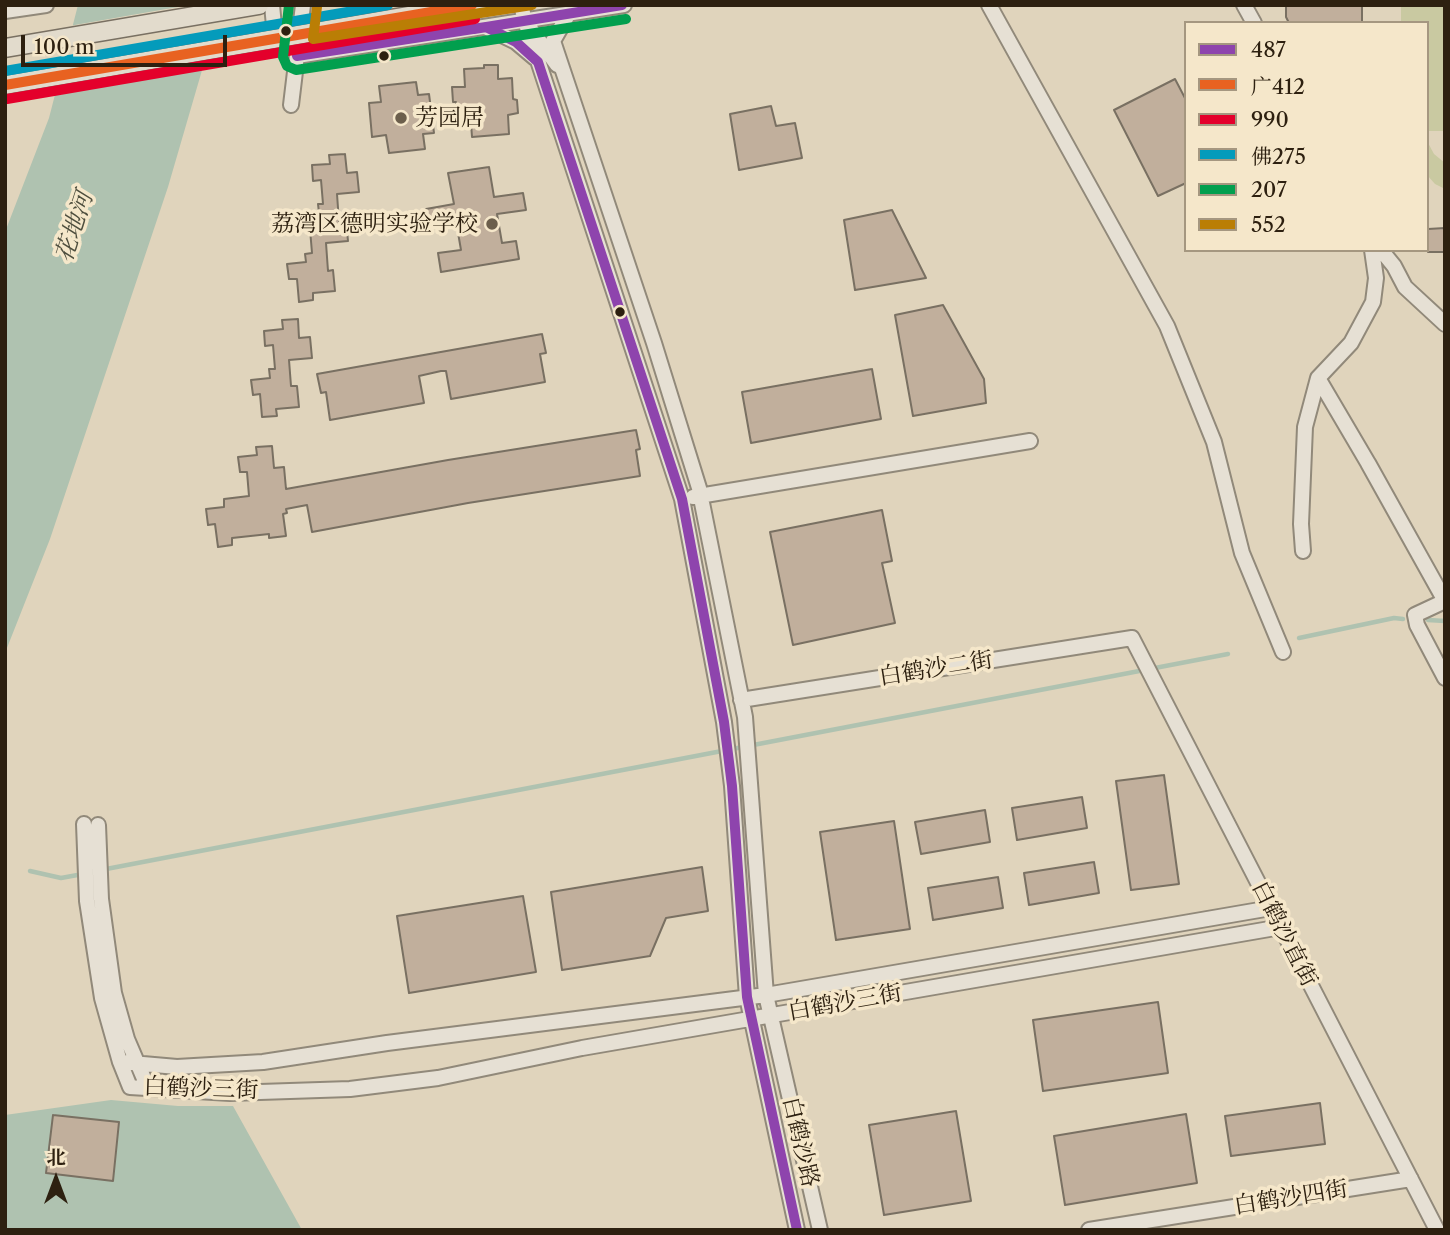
<!DOCTYPE html>
<html>
<head>
<meta charset="utf-8">
<style>
  body { margin:0 }
  #map { position:relative; width:1450px; height:1235px; overflow:hidden; background:#e0d4bc; font-family:"Libre Caslon Text","Noto Serif SC",serif }
  canvas { display:block }
  .frame { position:absolute; inset:0; border:7px solid #2d2010; pointer-events:none }
  .legend { position:absolute; left:1184px; top:21px; width:245px; height:231px; box-sizing:border-box; background:#f5e7ca; border:2px solid #a59780; margin:0; padding:9px 12px; list-style:none; font-size:21px; color:#2d2010 }
  .legend li { display:flex; align-items:center; gap:14px; height:35px }
  .legend b { width:35px; border:2px solid #a59780 }
  .north { position:absolute; left:21px; top:1144px; width:70px; height:70px; -webkit-text-stroke:5px #f5e7ca; paint-order:stroke; rotate:0deg; font-size:19px; font-weight:700; line-height:28px; text-align:center; color:#2d2010 }
  .north::after { content:''; display:block; margin:auto; width:24px; height:32px; background:#2d2010; clip-path:polygon(50% 0,100% 100%,50% 72%,0 100%) }
  .scale { position:absolute; left:21px; top:35px; width:206px; height:32px; box-sizing:border-box; border:4px solid #2d2010; border-top:0; padding-left:9px; font-size:21px; line-height:24px; white-space:nowrap; color:#2d2010; -webkit-text-stroke:5px #f5e7ca; paint-order:stroke }
</style>
</head>
<body>
<div id="map">
<canvas width="1450" height="1235"></canvas>
<div class="frame"></div>
<ul class="legend">
<li><b style="height:9px;background:#8e44ad"></b>487</li>
<li><b style="height:9px;background:#e86221"></b>广412</li>
<li><b style="height:9px;background:#e4002b"></b>990</li>
<li><b style="height:9px;background:#049bbb"></b>佛275</li>
<li><b style="height:9px;background:#029f4e"></b>207</li>
<li><b style="height:9px;background:#ba7e05"></b>552</li>
</ul>
<div class="north">北</div>
<div class="scale">100 m</div>
</div>
<script>
const g = document.querySelector('canvas').getContext('2d');
g.lineJoin = 'round';
function paint(path, color) { g.fillStyle = color; g.fill(path, 'evenodd'); }
const toPath = rows => new Path2D(rows.map(r => 'M' + r).join(''));
function stroke(path, color, width, dash) { g.strokeStyle = color; g.lineWidth = width; g.lineCap = dash ? 'butt' : 'round'; g.setLineDash(dash || []); g.stroke(path); }
function write(font, color, halo, rows, align = 'center') {
  g.font = font + ' "Libre Caslon Text","Noto Serif SC",serif'; g.lineWidth = 7; g.setLineDash([]); g.textBaseline = 'middle'; g.strokeStyle = halo; g.fillStyle = color; for (const [text, x, y, turn = 0] of rows) {
    g.save(); g.translate(x, y); g.rotate((+turn || 0) * Math.PI / 180); g.textAlign = isNaN(turn) ? turn : align; if (halo) g.strokeText(text, 0, 0); g.fillText(text, 0, 0); g.restore();
  }
}
const green = toPath([
  [1401,5,1445,5,1445,131,1427,131,1427,23,1401,23],
  [1427,141,1434,154,1445,163,1445,189,1435,184,1427,175]
]);
const water = toPath([
  [78,5,221,5,168,187,50,539,5,653,5,232,49,118],
  [111,1100,178,1106,233,1106,302,1230,5,1230,5,1115]
]);
const pier = toPath([
  [189,5,224,5,208,61,53,87,69,26]
]);
const stream = toPath([
  [1428,620,1445,621],
  [1299,638,1394,618,1403,619],
  [101,870,1228,654],
  [30,871,61,878,83,874]
]);
const building = toPath([
  [1286,5,1362,5,1362,23,1289,23,1286,17,1286,5],
  [484,65,498,65,498,79,512,78,513,99,517,100,518,113,508,115,509,134,472,137,471,123,457,124,456,102,453,102,452,87,465,87,464,69,484,68,484,65],
  [1175,79,1186,100,1186,183,1158,196,1114,110,1175,79],
  [416,82,418,95,429,94,434,133,423,134,425,149,389,153,386,135,372,137,369,103,381,102,379,86,416,82],
  [771,106,776,126,795,123,802,158,739,170,730,114,771,106],
  [345,154,347,173,357,172,359,192,337,194,339,222,346,221,348,241,326,243,328,271,333,270,335,291,313,293,313,300,299,302,297,279,289,279,287,264,306,262,305,254,312,253,310,229,302,230,301,214,319,213,318,204,323,204,321,180,313,181,312,165,330,164,329,155,345,154],
  [489,167,494,197,523,193,526,210,497,214,502,243,516,241,519,259,441,272,438,253,461,250,456,221,429,226,426,209,454,204,448,173,489,167],
  [892,210,926,278,855,290,844,220,892,210],
  [1445,228,1445,252,1428,252,1428,229,1445,228],
  [943,305,984,379,986,403,913,416,895,315,943,305],
  [298,319,299,338,310,337,312,358,289,360,291,386,297,386,299,407,276,409,277,416,262,417,260,394,253,395,251,380,270,378,269,369,275,369,273,345,265,346,264,331,283,329,282,320,298,319],
  [542,334,546,353,540,354,545,382,451,399,446,371,441,371,419,376,424,403,330,420,326,392,321,393,317,374,542,334],
  [872,369,881,419,751,443,742,392,872,369],
  [636,430,640,449,636,450,640,476,468,503,312,532,307,505,286,509,287,513,283,514,286,536,269,538,269,534,232,538,232,545,218,547,215,524,208,525,206,509,224,507,224,499,249,496,247,472,240,472,238,457,257,455,256,447,272,446,274,468,284,467,286,489,448,460,636,430],
  [882,510,892,561,882,563,895,623,793,645,770,532,882,510],
  [1164,775,1179,884,1131,890,1116,781,1164,775],
  [1082,797,1087,828,1017,840,1012,808,1082,797],
  [985,810,990,842,921,854,915,822,985,810],
  [894,821,910,929,836,940,820,832,894,821],
  [1094,862,1099,893,1029,905,1024,873,1094,862],
  [702,867,708,911,666,918,650,956,562,970,551,892,702,867],
  [998,877,1003,908,933,920,928,888,998,877],
  [523,896,536,972,409,993,397,916,523,896],
  [1158,1002,1168,1073,1043,1091,1033,1020,1158,1002],
  [1320,1103,1325,1144,1231,1156,1225,1116,1320,1103],
  [956,1111,971,1201,884,1215,869,1125,956,1111],
  [1186,1114,1197,1183,1065,1205,1054,1136,1186,1114],
  [53,1115,119,1122,113,1181,46,1173,53,1115]
]);
const minor = toPath([
  [272,5,274,26],
  [521,5,525,21,557,65],
  [989,5,1167,326,1214,442,1242,553,1283,652],
  [1244,5,1254,23],
  [5,11,46,5],
  [568,15,553,41,654,343,699,488,745,717,766,995,820,1230],
  [525,21,682,499,724,722,732,786,747,997,797,1230],
  [487,28,516,42,535,58],
  [297,56,624,5],
  [291,105,303,5],
  [1381,250,1394,266,1405,287,1445,324],
  [1318,378,1368,463,1445,601],
  [693,497,1030,441],
  [1303,551,1301,524,1305,427,1318,378,1351,343,1373,302,1376,278,1372,250],
  [1445,601,1415,615,1417,625,1445,678],
  [741,700,1132,638,1437,1230],
  [84,824,87,901,102,998,120,1062,130,1087,230,1093,350,1089,438,1078,582,1048,1281,927],
  [98,825,101,899,114,993,127,1039,148,1088],
  [120,1062,177,1067,263,1062,387,1043,766,995,1271,908],
  [1089,1230,1411,1179]
]);
const major = toPath([
  [5,48,259,5]
]);
const majorBridge = toPath([
  [5,85,473,5]
]);
const bus1 = toPath([
  [474,29,622,5],
  [297,56,486,27,516,42,538,62,682,499,724,722,732,786,747,997,797,1230]
]);
const bus2 = toPath([
  [5,85,472,5]
]);
const bus3 = toPath([
  [7,99,475,19]
]);
const bus4 = toPath([
  [5,71,388,5]
]);
const bus5 = toPath([
  [289,5,283,57,287,66,296,70,626,19]
]);
const bus6 = toPath([
  [317,7,313,39,532,5]
]);
const markers = [
  [286,31,6,"#2d2010"],
  [384,56,6,"#2d2010"],
  [401,118,7,"#6c5f4c"],
  [492,224,7,"#6c5f4c"],
  [620,312,6,"#2d2010"]
];
const poiNames = [
  ["芳园居",415,118],
  ["荔湾区德明实验学校",478,224,"right"]
];
const streetNames = [
  ["白鹤沙二街",936,669,-9],
  ["白鹤沙直街",1284,934,63],
  ["白鹤沙三街",845,1003,-10],
  ["白鹤沙三街",201,1089,2],
  ["白鹤沙路",800,1142,77],
  ["白鹤沙四街",1291,1198,-9]
];
const waterNames = [
  ["花地河",75,227,-72]
];
paint(green, '#c9c9a1');
paint(water, '#afc2b0');
paint(pier, '#e0d4bc');
stroke(stream, '#afc2b0', 4.5);
paint(building, '#c1af9c');
stroke(building, '#797062', 2);
stroke(minor, '#91897a', 18);
stroke(major, '#797062', 21);
stroke(minor, '#e6e0d4', 14);
stroke(major, '#e2dbcc', 18);
stroke(majorBridge, '#797062', 21, []);
stroke(majorBridge, '#e2dbcc', 18);
stroke(bus1, '#8e44ad', 10);
stroke(bus2, '#e86221', 10);
stroke(bus3, '#e4002b', 10);
stroke(bus4, '#049bbb', 10);
stroke(bus5, '#029f4e', 10);
stroke(bus6, '#ba7e05', 10);
for (const [x, y, r, color] of markers) { const dot = new Path2D(); dot.arc(x, y, r, 0, 2 * Math.PI); g.fillStyle = color; g.fill(dot); stroke(dot, '#f5e7ca', 2.5); }
write('23px', '#2d2010', '#f5e7ca', poiNames, 'left');
write('23px', '#2d2010', '#f5e7ca', streetNames);
write('italic 24px', '#4e4e3e', '#f5e7ca', waterNames);
</script>
</body>
</html>
